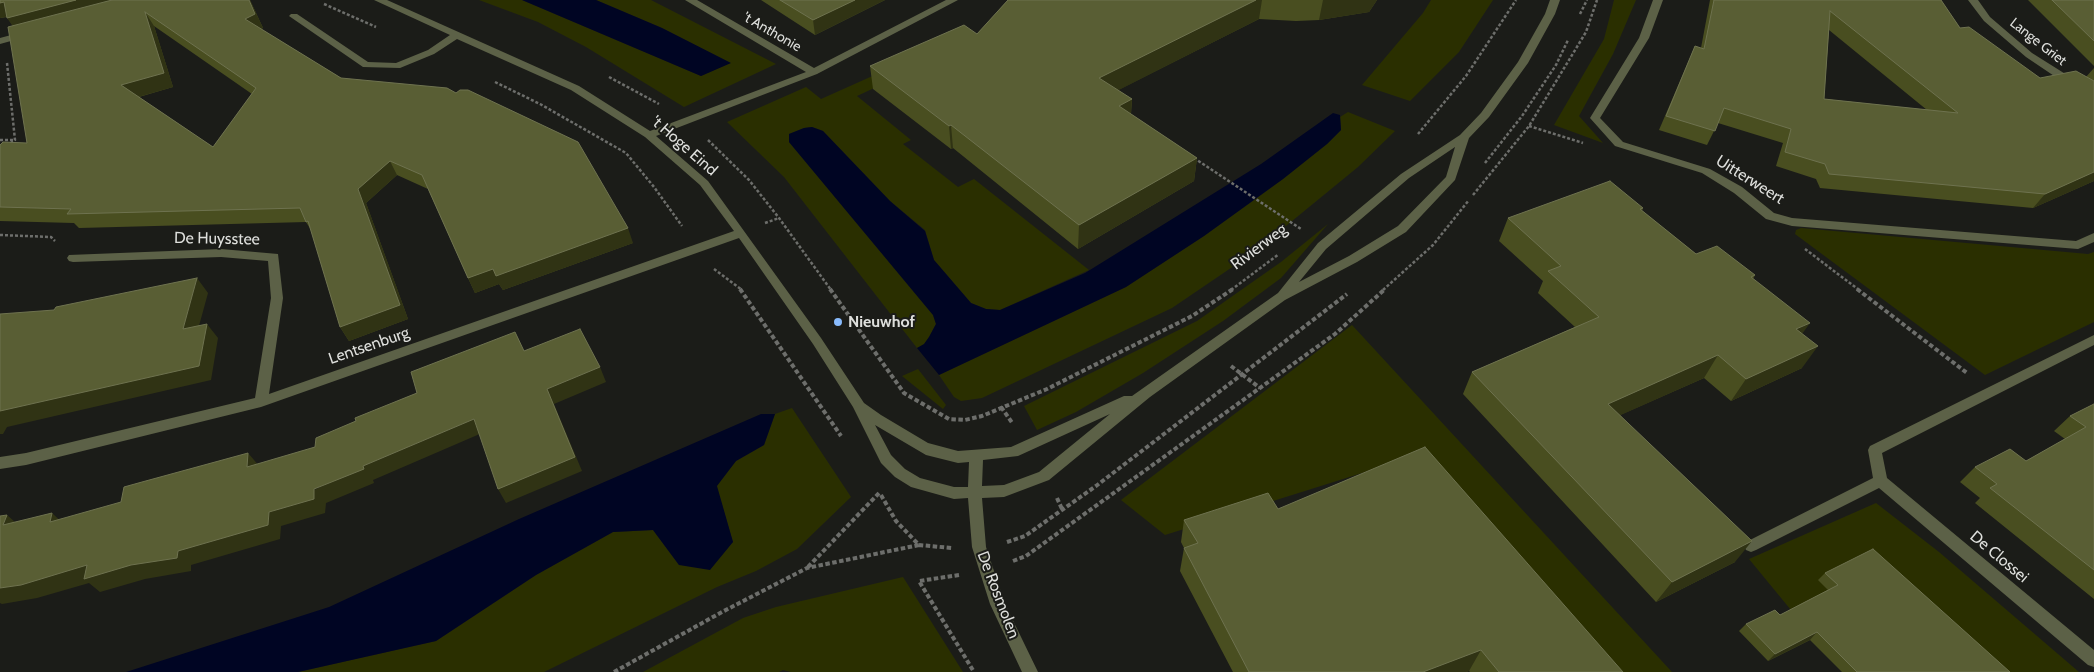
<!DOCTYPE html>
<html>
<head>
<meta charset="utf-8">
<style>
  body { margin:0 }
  canvas { display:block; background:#1b1c18 }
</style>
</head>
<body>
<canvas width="2094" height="672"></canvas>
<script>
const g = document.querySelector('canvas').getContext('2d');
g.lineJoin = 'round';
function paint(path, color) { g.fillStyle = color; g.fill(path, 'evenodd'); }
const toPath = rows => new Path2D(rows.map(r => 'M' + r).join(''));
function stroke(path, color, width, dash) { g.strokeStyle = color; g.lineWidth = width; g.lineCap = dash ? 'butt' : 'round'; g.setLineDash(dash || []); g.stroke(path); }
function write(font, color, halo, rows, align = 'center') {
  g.font = font + ' Cabin,sans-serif'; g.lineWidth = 4; g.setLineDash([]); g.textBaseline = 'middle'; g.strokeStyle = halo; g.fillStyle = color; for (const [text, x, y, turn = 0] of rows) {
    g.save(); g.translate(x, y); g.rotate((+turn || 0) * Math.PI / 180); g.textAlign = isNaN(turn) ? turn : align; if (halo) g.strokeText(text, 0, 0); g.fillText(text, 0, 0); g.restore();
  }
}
const green = toPath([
  [479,0,522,0,701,76,730,63,662,28,596,0,651,0,776,64,684,107,586,47,538,22],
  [1431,0,1493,0,1459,52,1410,101,1362,85,1423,13],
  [1614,0,1636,0,1613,54,1579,116,1603,143,1554,125,1604,39],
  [953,40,963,47,857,96,911,140,903,144,958,187,974,179,1089,270,1000,310,986,309,971,303,934,260,925,230,890,201,823,131,812,127,804,128,789,134,789,142,933,315,936,324,929,337,924,345,917,348,784,177,727,122,806,87,821,99],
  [1348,112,1395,131,1358,167,1253,253,1172,308,982,398,961,401,954,397,939,375,1126,287,1204,236,1283,179,1327,144,1341,130,1340,117],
  [1328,224,1281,278,1223,321,1143,373,1076,412,1037,430,1024,406,1197,321,1281,262],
  [1801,228,2088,254,2094,252,2094,322,1985,375,1795,234,1796,230],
  [1352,325,1672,672,1606,672,1413,457,1165,535,1121,500],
  [918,369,946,405,943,409,902,376],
  [792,408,851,497,797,549,756,571,717,587,544,672,298,672,436,641,536,575,613,532,653,530,679,565,733,542,716,486,736,461,764,445,775,414],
  [1876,503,1939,552,2079,672,1846,672,1823,649,1749,559],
  [903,577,963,672,791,672,783,670,779,672,643,672,743,618,776,607]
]);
const water = toPath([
  [522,0,596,0,662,28,731,63,701,76],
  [1333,113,1340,115,1341,130,1327,144,1283,179,1204,236,1126,287,939,375,917,348,924,344,929,337,936,324,933,315,789,142,789,134,804,128,812,127,823,131,890,201,925,231,934,260,971,303,986,309,1000,310,1085,273,1261,164],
  [761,414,775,414,764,445,736,461,717,486,733,542,710,570,679,565,653,530,613,532,536,575,436,641,298,672,126,672,329,607,519,519]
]);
const pathFar1 = toPath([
  [324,4,376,27],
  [1580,14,1587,0],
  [7,63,15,140,10,144],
  [609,77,659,104],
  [495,82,540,104,626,153,654,187,682,226],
  [1529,126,1583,143],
  [1418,134,1466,76,1516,0],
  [0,140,14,140],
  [708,140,749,180,779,218,831,290],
  [1194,158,1301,229],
  [1485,163,1522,116,1556,65,1568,40],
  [1473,195,1529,126,1586,32,1597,0],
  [765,223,779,218],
  [0,235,51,237,55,241],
  [1805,249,1859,290],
  [714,269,742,290],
  [1231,290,1279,254],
  [1383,290,1433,245,1469,200]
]);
const path = toPath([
  [740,289,841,436],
  [830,289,904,393,949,419,965,420,982,416,1047,389,1192,316,1233,289],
  [1857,289,1967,373],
  [1231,366,1260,388],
  [1001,407,1013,424],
  [881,495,896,521,919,545,952,548],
  [1057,498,1062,509],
  [1007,542,1025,536,1096,486,1347,294],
  [1013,561,1026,556,1335,334,1385,289],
  [808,567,880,492],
  [959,575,919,581,974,672],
  [614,672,722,612,807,568,919,545]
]);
const minor = toPath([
  [374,0,387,0,579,86,650,131,806,72,685,0,697,0,814,68,946,0,958,0,817,74,656,136,708,181,821,338,864,403,881,415,928,443,958,451,1011,447,1124,396,1132,396,1278,293,1318,243,1401,174,1460,135,1481,113,1518,62,1545,14,1550,0,1560,0,1555,14,1528,63,1489,117,1469,138,1455,180,1406,232,1357,262,1285,300,1150,397,1049,480,1004,497,982,498,986,547,1005,604,1038,672,1022,672,990,604,972,547,968,498,954,499,911,487,895,477,881,463,853,407,813,344,739,238,261,407,26,465,0,469,0,457,26,453,255,398,271,298,268,261,221,257,73,262,69,261,67,258,69,255,221,249,278,254,283,298,269,394,734,231,700,185,645,137,571,90,457,39,434,54,400,68,363,67,289,16,291,14,297,14,368,62,396,63,428,50,450,35,374,0],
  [1455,147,1446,177,1398,226,1349,256,1299,282,1326,249,1409,178,1455,147],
  [1110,414,1039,472,1004,485,982,486,983,460,1018,456,1110,414],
  [875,425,926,455,958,463,969,462,968,487,954,487,920,478,905,469,891,455,875,425],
  [1653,0,1663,0,1649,38,1600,118,1623,142,1710,169,1742,187,1774,213,1792,218,2076,241,2094,233,2094,242,2078,249,1792,226,1766,219,1734,193,1702,173,1615,146,1590,118,1639,38,1653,0],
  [1968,0,1978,0,1990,17,2032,53,2094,92,2094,99,2072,88,2026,57,1984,21,1968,0],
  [26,31,29,32,29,36,0,44,0,38,26,31],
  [2094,335,2094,345,1882,453,1887,478,2094,650,2094,667,2088,665,1879,488,1756,550,1751,552,1746,550,1744,546,1746,542,1873,478,1868,450,1870,446,2094,335]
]);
const wall = toPath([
  [0,0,250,0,263,28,261,29,341,78,633,243,503,290,499,284,475,293,468,278,428,189,397,175,366,203,408,319,349,341,340,327,311,230,306,222,79,228,74,223,0,221,0,145,27,143,13,26,7,17,0,18],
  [154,26,252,94,213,147,139,97,173,87],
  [761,0,885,0,815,35],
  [1008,0,1377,0,1369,12,1319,20,1296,21,1259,19,1118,90,1132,99,1131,114,1197,158,1194,181,1078,249,953,148,951,149,873,89,870,66,977,34],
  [1710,0,1941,0,1960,28,2040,78,2086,77,2094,68,2094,181,2033,208,1820,188,1816,179,1776,166,1783,143,1718,123,1707,145,1659,130,1695,46,1701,48],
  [1829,30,1927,110,1824,99],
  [2028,0,2094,0,2094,66],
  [1643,208,1642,211,1696,254,1755,275,1753,279,1802,334,1802,368,1731,401,1704,378,1620,415,1735,562,1656,602,1463,394,1472,372,1575,327,1538,293,1543,281,1499,241,1508,218],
  [2094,404,2094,599,1975,503,1980,498,1960,482,1975,467,2026,461,2065,439,2054,431,2070,416],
  [1278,509,1623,672,1470,672,1469,671,1466,672,1233,672,1180,571,1184,548,1181,542,1184,520],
  [1825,573,2010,672,1842,672,1810,640,1768,661,1739,631,1746,624,1780,615,1828,590,1818,580]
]);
const shadedWall = toPath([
  [76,0,137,0,17,32,7,18],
  [249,0,250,0,263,28,253,32,245,19],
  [855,0,885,0,815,35,813,20],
  [1256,0,1262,0,1259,19,1099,100,1099,78],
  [1323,0,1377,0,1369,12,1319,20],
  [4,2,14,15,0,18,0,3],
  [145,12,154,26,173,87,131,99,121,85],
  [1132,99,1130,122,1119,106],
  [951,125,953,148,951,149,949,126],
  [1197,158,1194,181,1078,249,1079,225],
  [390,161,397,175,366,203,408,319,349,341,340,327,358,189],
  [2094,172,2094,181,2033,208,2045,194],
  [628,228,633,243,503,290,499,284,475,293,468,278,493,269],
  [197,278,208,293,194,344,183,329],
  [1810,323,1794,345,1796,329],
  [207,324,218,338,211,380,7,427,3,434,0,434,0,411],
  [1818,346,1802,368,1731,401,1746,379],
  [1718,355,1704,378,1596,426,1608,404],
  [600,367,606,382,554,404,582,471,506,503,498,489,547,389],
  [474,419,482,433,373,480,374,483,326,503,325,513,281,526,280,539,191,565,191,571,145,579,100,592,89,583,37,598,2,604,0,603,0,586,87,565,269,512,363,466],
  [248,453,260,467,247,467],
  [52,513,67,527,50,522],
  [7,515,23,529,3,525],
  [1752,541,1735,562,1656,602,1672,582],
  [1817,632,1810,640,1768,661,1775,654],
  [1481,650,1469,671,1466,672,1423,672]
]);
const building = toPath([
  [0,0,76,0,7,18,4,2,0,3,0,0],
  [112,0,249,0,255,14,245,19,341,78,447,88,456,93,460,90,468,90,578,142,628,228,496,276,493,269,468,278,422,175,390,161,358,189,400,305,340,327,308,221,306,222,300,208,67,214,71,209,0,207,0,145,3,142,27,143,8,27,112,0],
  [145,12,256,88,213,147,121,85,164,73,145,12],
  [780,0,855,0,813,20,780,0],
  [1008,0,1256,0,1099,78,1132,99,1119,106,1197,158,1079,225,951,125,949,126,870,66,964,25,977,34,1008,0],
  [1714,0,1941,0,1960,28,1969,27,2040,78,2076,71,2094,81,2094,172,2045,194,1829,174,1825,164,1785,152,1791,129,1724,108,1715,131,1666,116,1695,46,1704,49,1714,0],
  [1830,11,1958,113,1824,99,1830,11],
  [2052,0,2094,0,2094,41,2052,0],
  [1610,181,1643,208,1640,209,1696,254,1717,246,1755,275,1751,277,1810,323,1796,329,1818,346,1746,379,1718,355,1608,404,1752,541,1672,582,1472,372,1599,317,1548,271,1561,266,1508,218,1610,181],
  [197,278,183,329,207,324,199,366,0,411,0,314,54,310,56,307,197,278],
  [580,329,600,367,547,389,575,457,498,489,474,419,363,466,364,469,314,489,314,499,269,512,268,525,178,551,177,558,131,565,84,579,87,565,21,585,0,588,0,516,7,515,3,525,52,513,50,522,121,502,124,487,142,482,248,453,247,467,315,447,316,438,356,421,355,418,417,393,411,372,515,332,524,351,580,329],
  [2094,404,2094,570,1990,488,1997,484,1975,467,2010,449,2026,461,2086,427,2070,416,2094,404],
  [1425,447,1623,672,1499,672,1481,650,1423,672,1249,672,1184,548,1198,543,1184,520,1268,493,1278,509,1425,447],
  [1873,549,2010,672,1857,672,1817,632,1775,654,1746,624,1775,610,1780,615,1838,585,1825,573,1873,549]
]);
const markers = [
  [838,322,5,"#88bafc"]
];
const farStreetnames = [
  ["'t Anthonie",772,32,30],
  ["Lange Griet",2038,42,38]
];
const streetNames = [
  ["'t Hoge Eind",684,146,41],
  ["Uitterweert",1750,180,32],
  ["De Huysstee",217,239,1],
  ["Rivierweg",1259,247,-37],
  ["Lentsenburg",369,346,-19],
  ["De Clossei",1999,557,40],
  ["De Rosmolen",998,595,69]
];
const poiNames = [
  ["Nieuwhof",848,322]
];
paint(green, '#2a2f00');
paint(water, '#000523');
stroke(pathFar1, '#6d6e6b', 2.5, [3, 2]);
stroke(path, '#6d6e6b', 4, [4.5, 2.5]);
paint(minor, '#5c6147');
paint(wall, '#494e20');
paint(shadedWall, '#303314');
paint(building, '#595e34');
stroke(building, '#6e724f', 1);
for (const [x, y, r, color] of markers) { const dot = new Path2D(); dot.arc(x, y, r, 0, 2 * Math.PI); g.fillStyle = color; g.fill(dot); stroke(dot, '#1b1c18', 2); }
write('14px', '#dedfdc', '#1b1c18', farStreetnames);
write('16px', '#dedfdc', '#1b1c18', streetNames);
write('bold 16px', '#dedfdc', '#1b1c18', poiNames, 'left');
</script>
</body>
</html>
